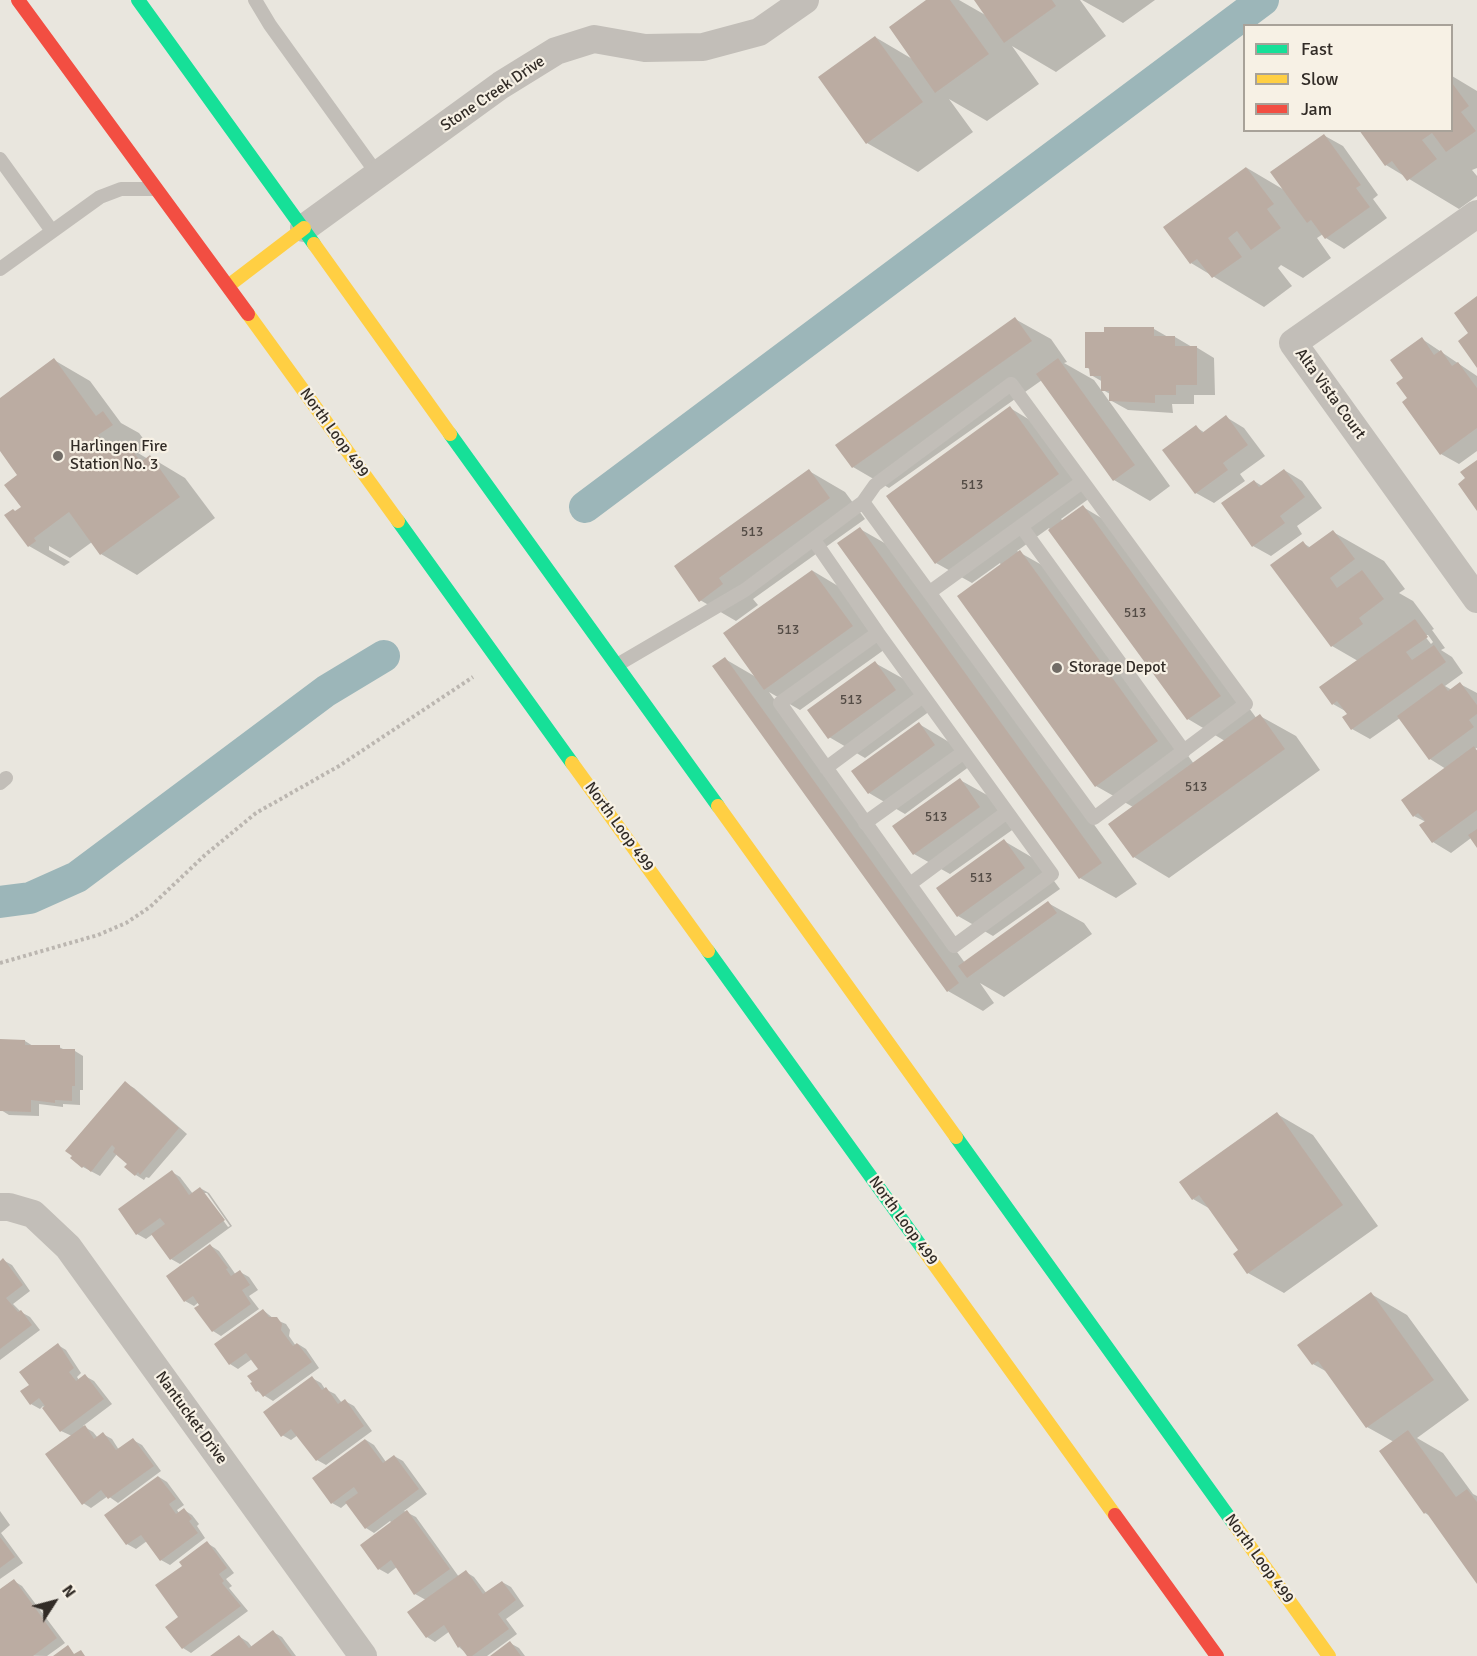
<!DOCTYPE html>
<html>
<head>
<meta charset="utf-8">
<style>
  body { margin:0 }
  #map { position:relative; width:1477px; height:1656px; overflow:hidden; background:#e9e6de; font-family:Signika,sans-serif }
  canvas { display:block }
  .legend { position:absolute; left:1243px; top:24px; width:210px; height:108px; box-sizing:border-box; background:#f7f1e5; border:2px solid #a8a299; margin:0; padding:8px 10px; list-style:none; font-size:18px; color:#322c27 }
  .legend li { display:flex; align-items:center; gap:12px; height:30px }
  .legend b { width:30px; border:2px solid #a8a299 }
  .north { position:absolute; left:24px; top:1572px; width:60px; height:60px; -webkit-text-stroke:4px #f7f1e5; paint-order:stroke; rotate:54deg; font-size:16px; font-weight:700; line-height:24px; text-align:center; color:#322c27 }
  .north::after { content:''; display:block; margin:auto; width:21px; height:27px; background:#322c27; clip-path:polygon(50% 0,100% 100%,50% 72%,0 100%) }
</style>
</head>
<body>
<div id="map">
<canvas width="1477" height="1656"></canvas>
<ul class="legend">
<li><b style="height:8px;background:#16e098"></b>Fast</li>
<li><b style="height:8px;background:#ffcf43"></b>Slow</li>
<li><b style="height:8px;background:#f24e42"></b>Jam</li>
</ul>
<div class="north">N</div>
</div>
<script>
const g = document.querySelector('canvas').getContext('2d');
g.lineJoin = 'round';
function paint(path, color) { g.fillStyle = color; g.fill(path, 'evenodd'); }
const toPath = rows => new Path2D(rows.map(r => 'M' + r).join(''));
function stroke(path, color, width, dash) { g.strokeStyle = color; g.lineWidth = width; g.lineCap = dash ? 'butt' : 'round'; g.setLineDash(dash || []); g.stroke(path); }
function write(font, color, halo, rows, align = 'center') {
  g.font = font + ' Signika,sans-serif'; g.lineWidth = 4.5; g.setLineDash([]); g.textBaseline = 'middle'; g.strokeStyle = halo; g.fillStyle = color; for (const [text, x, y, turn = 0] of rows) {
    g.save(); g.translate(x, y); g.rotate((+turn || 0) * Math.PI / 180); g.textAlign = isNaN(turn) ? turn : align; if (halo) g.strokeText(text, 0, 0); g.fillText(text, 0, 0); g.restore();
  }
}
const shadow = toPath([
  [928,0,959,0,987,16,976,0,1080,0,1106,36,1056,72,1012,46,1039,84,987,121,949,99,973,132,918,172,867,143,875,37,914,60],
  [1082,0,1155,0,1123,23],
  [1452,76,1477,91,1477,168,1472,170,1477,176,1477,196,1459,209,1386,165,1361,130,1452,130],
  [1325,136,1343,146,1378,195,1373,199,1387,218,1344,249,1326,238,1323,234,1317,238,1331,258,1303,278,1281,265,1278,268,1292,286,1264,307,1191,263,1247,168,1286,191],
  [1015,319,1051,339,1067,362,1064,363,1094,380,1170,486,1150,501,1114,480,1042,380,889,488,853,467,838,445],
  [1154,329,1168,337,1175,337,1192,347,1196,347,1214,358,1215,395,1194,395,1194,404,1172,404,1173,413,1128,410,1110,400,1110,394,1103,390,1103,382,1091,375,1091,370,1086,367],
  [1422,339,1477,376,1477,451,1459,464,1441,454,1405,379],
  [54,360,90,381,121,423,139,433,148,445,138,453,148,459,150,457,185,478,215,518,137,575,101,554,92,542,70,558,49,546,49,550,70,562,64,566,29,546,16,512,23,508,20,475,0,448,0,399],
  [1010,408,1045,429,1094,495,1061,519,1063,521,1083,507,1118,528,1257,719,1260,716,1296,736,1320,770,1169,878,1134,857,1133,807,1096,786,1000,563,972,583,936,563],
  [1049,528,1188,719,1225,741,1194,764,1056,573,1017,551],
  [1226,417,1244,428,1265,456,1240,474,1245,481,1214,503,1196,493,1196,427,1205,433],
  [1284,470,1302,481,1322,508,1297,526,1302,534,1271,556,1253,546,1254,481,1262,486],
  [809,471,845,492,865,519,753,599,758,605,736,621,700,600,676,566],
  [860,529,895,549,1137,884,1116,898,1080,878],
  [1333,532,1384,561,1405,589,1399,593,1413,601,1434,629,1432,630,1445,648,1441,650,1452,657,1463,673,1445,686,1452,690,1460,684,1477,693,1477,748,1475,749,1477,750,1477,846,1471,838,1451,853,1433,842,1426,822,1414,816,1446,769,1430,759,1400,718,1370,739,1352,729,1344,718,1349,714,1347,712,1333,704,1358,661,1332,646,1303,543,1311,548],
  [1424,635,1428,635,1433,642,1431,644],
  [813,571,848,592,888,647,800,710,769,692,965,963,1048,903,1084,923,1092,934,1004,997,980,983,994,1003,983,1011,948,991,725,659,756,677],
  [875,663,911,683,930,711,865,758,829,737],
  [919,724,954,745,970,766,905,814,869,793,853,771],
  [960,780,996,800,1015,828,950,874,914,854],
  [1004,841,1040,862,1060,889,993,936,958,916],
  [25,1041,33,1046,59,1047,67,1051,75,1051,83,1056,83,1090,80,1090,80,1105,63,1104,63,1107,39,1104,39,1116,9,1115,1,1110],
  [125,1083,134,1088,187,1134,149,1178,146,1177,144,1180,136,1175,129,1164,117,1154,100,1176,83,1167,72,1158],
  [1277,1114,1313,1135,1378,1226,1284,1293,1248,1273,1240,1250,1212,1210,1193,1199],
  [172,1172,180,1177,193,1194,200,1188,209,1193,232,1226,180,1264,171,1259,153,1234,146,1239,137,1234,120,1210],
  [203,1193,207,1193,230,1226,228,1227],
  [211,1246,219,1251,236,1275,240,1272,249,1277,258,1290,249,1296,259,1309,221,1336,213,1331,199,1302,194,1306,185,1301],
  [3,1260,12,1265,30,1291,13,1304,21,1312,30,1317,40,1330,0,1360,0,1262],
  [1371,1294,1407,1315,1469,1400,1417,1438,1443,1453,1473,1494,1477,1496,1477,1581,1430,1516,1425,1513,1394,1442,1367,1427,1329,1373,1313,1364],
  [263,1310,274,1319,286,1324,290,1330,289,1336,296,1346,298,1344,306,1349,319,1368,273,1401,257,1391,260,1369,252,1359,238,1369,230,1364],
  [58,1345,66,1350,81,1373,77,1377,79,1380,85,1376,94,1381,112,1404,83,1426,93,1432,98,1438,103,1434,112,1439,119,1450,133,1440,142,1445,161,1471,118,1503,108,1496,91,1508,83,1503,72,1436,61,1431,43,1406,40,1409,31,1404,31,1385],
  [312,1378,321,1383,325,1389,335,1394,342,1403,345,1401,354,1406,372,1431,326,1465,317,1460,298,1435,291,1440,282,1435],
  [366,1440,374,1445,386,1462,394,1456,403,1461,427,1494,404,1511,416,1517,459,1577,466,1572,474,1577,487,1594,502,1582,511,1587,524,1606,506,1619,517,1634,487,1656,469,1656,459,1647,450,1631,435,1642,427,1637,426,1600,415,1594,398,1566,388,1574,379,1569,392,1523,390,1521,374,1533,366,1528,347,1503,341,1508,332,1503],
  [159,1477,167,1482,184,1505,177,1510,179,1513,184,1510,192,1515,199,1524,197,1526,205,1538,170,1565,161,1560,147,1541,136,1549,127,1544,106,1516],
  [0,1511,10,1525,1,1533,23,1563,0,1579],
  [207,1543,215,1548,234,1573,226,1579,232,1586,229,1588,248,1611,191,1653,183,1648,180,1618,184,1566],
  [14,1581,22,1586,65,1643,47,1656,0,1655,0,1591],
  [273,1632,282,1637,296,1656,213,1656,240,1637,248,1642,252,1647],
  [510,1643,519,1648,525,1656,492,1656]
]);
const canal = toPath([
  [585,507,1263,0],
  [0,902,30,898,77,877,326,691,384,656]
]);
const building = toPath([
  [926,0,950,0,989,54,935,93,889,27],
  [974,0,1052,0,1056,6,1004,43],
  [875,36,923,102,866,144,818,77],
  [1452,83,1469,106,1461,112,1476,131,1446,152,1432,133,1422,140,1437,159,1407,181,1392,161,1385,166,1359,130,1452,130],
  [1324,134,1361,185,1356,188,1370,207,1325,239,1311,220,1307,223,1270,172],
  [1246,167,1274,204,1267,209,1281,228,1251,250,1237,231,1228,238,1242,257,1212,278,1197,259,1190,264,1163,227],
  [1477,296,1477,368,1458,341,1468,333,1454,313],
  [1015,317,1032,341,852,468,835,445],
  [1104,327,1154,327,1154,336,1175,336,1175,346,1197,346,1197,385,1176,385,1176,395,1155,395,1155,403,1109,401,1109,391,1101,391,1101,376,1090,376,1089,368,1085,368,1085,332,1104,332],
  [1422,337,1434,355,1441,350,1452,366,1458,362,1477,388,1477,428,1440,455,1402,402,1407,398,1396,383,1403,378,1390,360],
  [54,358,96,416,103,411,113,425,98,435,114,457,129,446,141,462,150,455,180,497,100,555,69,512,34,538,36,541,28,547,4,515,13,509,15,511,21,507,4,485,17,475,0,451,0,398],
  [1058,358,1135,465,1113,481,1036,374],
  [1010,406,1059,474,935,564,886,496],
  [1226,415,1248,445,1223,463,1228,470,1195,494,1162,450,1196,425,1202,433],
  [1477,460,1477,511,1458,484,1465,478,1460,472],
  [809,469,830,498,719,578,723,584,699,602,674,566],
  [1284,469,1305,497,1280,516,1285,523,1252,547,1221,503,1254,480,1259,487],
  [1083,505,1221,696,1187,720,1048,530],
  [860,527,1102,863,1079,879,837,543],
  [1333,530,1355,559,1330,578,1337,588,1362,570,1384,599,1359,618,1363,624,1331,647,1270,565,1303,541,1308,548],
  [1020,550,1158,741,1095,787,957,596],
  [812,570,853,626,764,690,723,633],
  [1415,619,1428,637,1406,652,1412,660,1434,645,1446,662,1351,730,1342,717,1347,714,1337,701,1332,705,1319,687],
  [725,657,959,983,947,992,712,666],
  [875,661,896,690,828,739,807,710],
  [1460,682,1477,705,1477,714,1469,720,1474,727,1429,760,1397,716,1442,683,1448,691],
  [1260,714,1285,749,1133,858,1108,824],
  [919,722,935,745,868,794,851,771],
  [1474,746,1477,751,1477,810,1432,843,1419,825,1425,821,1418,813,1413,817,1401,800],
  [960,778,980,807,913,855,892,826],
  [1477,829,1477,848,1468,835],
  [1004,839,1025,868,957,917,936,888],
  [1048,901,1057,913,967,978,958,966],
  [0,1039,25,1040,25,1045,60,1045,60,1049,75,1049,75,1086,72,1086,72,1101,55,1100,55,1103,31,1100,31,1112,0,1111],
  [125,1081,179,1128,140,1175,138,1172,135,1176,124,1167,127,1164,113,1152,115,1148,112,1145,91,1172,84,1166,82,1168,70,1158,72,1156,65,1151],
  [1277,1112,1343,1205,1247,1274,1233,1254,1238,1250,1199,1195,1192,1200,1179,1182],
  [172,1170,189,1195,200,1187,225,1220,170,1260,151,1234,165,1224,160,1218,136,1235,118,1209],
  [210,1244,228,1268,226,1269,231,1276,240,1270,250,1285,242,1290,251,1304,212,1332,194,1308,199,1305,193,1296,184,1302,166,1276],
  [3,1258,23,1285,6,1298,18,1312,21,1310,32,1325,0,1349,0,1261],
  [1371,1292,1434,1380,1366,1428,1318,1361,1312,1365,1297,1345],
  [263,1309,269,1317,277,1317,282,1324,281,1330,293,1346,297,1343,312,1362,263,1397,258,1390,256,1392,250,1383,252,1382,247,1376,258,1369,246,1353,229,1365,214,1344],
  [58,1343,74,1368,69,1372,76,1381,85,1374,104,1399,60,1432,42,1408,45,1406,39,1398,30,1405,20,1391,29,1385,19,1372],
  [312,1376,322,1390,326,1387,338,1404,345,1399,364,1426,316,1461,291,1429,281,1437,263,1412],
  [85,1425,94,1439,103,1432,116,1450,133,1438,154,1466,108,1499,101,1490,82,1505,45,1454],
  [1408,1430,1456,1497,1467,1489,1477,1502,1477,1584,1426,1512,1424,1514,1379,1451],
  [365,1439,383,1463,394,1455,419,1489,365,1529,345,1502,358,1493,354,1487,331,1504,312,1478],
  [158,1476,176,1499,169,1504,176,1514,184,1508,192,1519,189,1521,198,1533,160,1561,141,1535,126,1545,104,1515],
  [407,1510,450,1569,414,1595,391,1560,378,1570,360,1545],
  [0,1537,15,1557,0,1568],
  [207,1541,227,1568,219,1574,224,1581,222,1583,241,1606,182,1649,165,1627,178,1617,155,1585,182,1566,179,1562],
  [466,1570,483,1594,502,1581,516,1600,498,1614,509,1629,472,1656,467,1656,460,1646,458,1648,444,1625,426,1638,407,1612],
  [14,1579,57,1638,33,1656,0,1656,0,1589],
  [273,1630,292,1656,210,1656,239,1635,249,1648],
  [510,1641,521,1656,490,1656],
  [68,1645,74,1654,81,1650,85,1656,53,1656]
]);
const path = toPath([
  [0,963,98,935,126,923,150,907,205,855,256,813,339,766,473,677]
]);
const lane = toPath([
  [255,0,270,25,378,175],
  [0,159,52,231],
  [0,269,100,197,121,189,153,189],
  [1021,526,1184,751],
  [814,540,878,633,1052,874,954,946,780,703,878,633],
  [930,592,1082,482],
  [617,665,745,590,863,502,875,485,1011,384,1246,704,1094,818,863,502],
  [826,768,923,696],
  [0,783,6,778],
  [865,823,964,752],
  [910,884,1007,812]
]);
const street = toPath([
  [1477,214,1293,343,1477,599],
  [304,228,501,85,556,51,594,39,645,48,703,47,759,32,805,0],
  [0,1207,9,1207,33,1214,68,1247,363,1656]
]);
const fast = toPath([
  [138,0,314,244],
  [450,434,718,806],
  [398,521,572,763],
  [708,951,923,1249],
  [956,1137,1234,1524]
]);
const slow = toPath([
  [314,244,450,434],
  [228,286,304,228],
  [248,314,398,521],
  [572,763,708,951],
  [718,806,956,1137],
  [923,1249,1115,1515],
  [1234,1524,1329,1656]
]);
const jam = toPath([
  [18,0,248,314],
  [1115,1515,1217,1656]
]);
const markers = [
  [58,456,6,"#726d67"],
  [1057,668,6,"#726d67"]
];
const numberNames = [
  ["513",972,485],
  ["513",752,532],
  ["513",1135,613],
  ["513",788,630],
  ["513",851,700],
  ["513",1196,787],
  ["513",936,817],
  ["513",981,878]
];
const streetNames = [
  ["Stone Creek Drive",493,94,-34],
  ["Alta Vista Court",1330,394,54],
  ["North Loop 499",334,433,54],
  ["North Loop 499",619,827,54],
  ["North Loop 499",903,1221,54],
  ["Nantucket Drive",191,1418,54],
  ["North Loop 499",1259,1559,54]
];
const poiNames = [
  ["Harlingen Fire",70,447],
  ["Station No. 3",70,465],
  ["Storage Depot",1069,668]
];
paint(shadow, '#0003');
stroke(canal, '#9cb6b9', 32);
paint(building, '#bbaca2');
stroke(path, '#bbb6b0', 4, [3, 3]);
stroke(lane, '#c2beb8', 14);
stroke(street, '#c2beb8', 28);
stroke(fast, '#16e098', 14);
stroke(slow, '#ffcf43', 14);
stroke(jam, '#f24e42', 14);
for (const [x, y, r, color] of markers) { const dot = new Path2D(); dot.arc(x, y, r, 0, 2 * Math.PI); g.fillStyle = color; g.fill(dot); stroke(dot, '#f7f1e5', 2); }
write('14px', '#544c46', null, numberNames);
write('16px', '#322c27', '#f7f1e5', streetNames);
write('16px', '#322c27', '#f7f1e5', poiNames, 'left');
</script>
</body>
</html>
